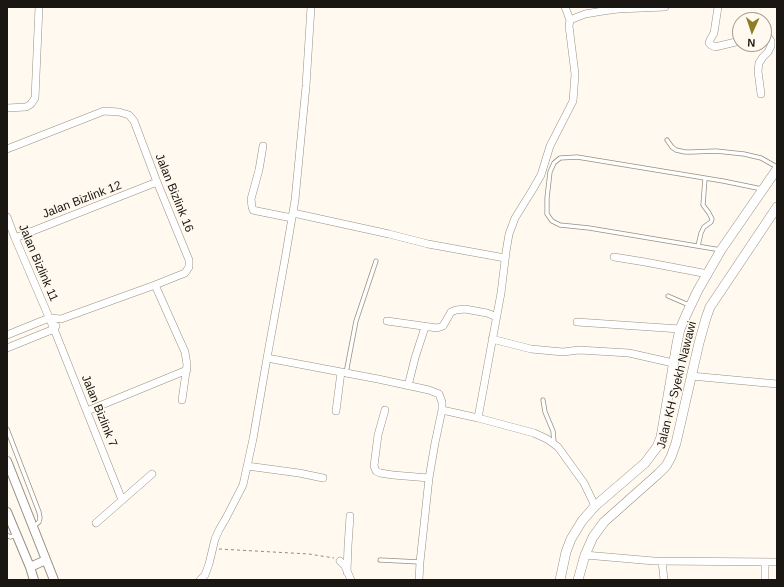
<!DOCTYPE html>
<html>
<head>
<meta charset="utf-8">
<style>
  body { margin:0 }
  #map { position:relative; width:784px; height:587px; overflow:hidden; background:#fff9ef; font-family:Helvetica,sans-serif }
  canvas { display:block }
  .frame { position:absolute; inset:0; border:8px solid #1a1713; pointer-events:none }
  .north { position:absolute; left:732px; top:12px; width:40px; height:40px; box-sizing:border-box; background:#fff9ef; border:1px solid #a39f97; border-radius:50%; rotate:183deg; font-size:11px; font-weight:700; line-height:16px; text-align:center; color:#1a1713 }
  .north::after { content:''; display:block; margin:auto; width:14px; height:18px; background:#8e7f26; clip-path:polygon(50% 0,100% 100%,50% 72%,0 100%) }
</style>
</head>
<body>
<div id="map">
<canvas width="784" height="587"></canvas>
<div class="frame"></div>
<div class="north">N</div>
</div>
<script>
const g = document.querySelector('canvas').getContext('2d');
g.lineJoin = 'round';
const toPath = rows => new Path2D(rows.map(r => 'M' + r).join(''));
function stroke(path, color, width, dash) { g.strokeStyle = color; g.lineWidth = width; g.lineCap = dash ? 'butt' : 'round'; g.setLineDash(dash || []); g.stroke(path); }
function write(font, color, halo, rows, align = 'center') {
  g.font = font + ' Helvetica,sans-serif'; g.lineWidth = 3; g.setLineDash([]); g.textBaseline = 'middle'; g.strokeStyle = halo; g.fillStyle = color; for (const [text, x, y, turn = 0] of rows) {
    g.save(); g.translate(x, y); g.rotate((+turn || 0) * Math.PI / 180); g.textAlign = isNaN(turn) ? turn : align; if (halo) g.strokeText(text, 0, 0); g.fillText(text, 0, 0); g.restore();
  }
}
const path = toPath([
  [219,549,309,554,334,558]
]);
const service = toPath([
  [667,140,672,147,676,150,685,152,692,152,716,151,744,154,761,158,777,167],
  [698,246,701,233,704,227,711,222,712,219,709,213,703,205,705,178],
  [721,250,589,228,560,225,552,221,547,214,547,198,550,172,554,163,560,158,577,157,723,181,762,189],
  [668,296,689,305],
  [346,373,356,321,376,261],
  [543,400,545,412,553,431,554,443],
  [7,429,39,512,40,518,39,522,33,527],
  [7,535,10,537,17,535],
  [380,560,420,562]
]);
const minor = toPath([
  [311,7,306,86,295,200,285,259,267,358,378,379,429,390,439,394,442,402,442,410,435,443,429,478,420,562,419,580],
  [565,7,570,20,585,14,603,11,618,9,665,7],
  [718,7,714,33,710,40,709,43,711,45,715,47,740,41],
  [761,94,758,71,759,63,763,57,768,52,771,46,771,41,768,37,764,37],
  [7,108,26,107,31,104,35,98,39,7],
  [263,146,259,170,251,199,252,207,253,210,257,211,292,218],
  [7,149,104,111,119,112,129,115,134,121,157,182,189,260,189,267,185,273,155,285,61,319,49,318,7,335],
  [293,213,389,234,428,244,505,258],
  [7,217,15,238,54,329,122,500],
  [15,238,157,182],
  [614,257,645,262,708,274],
  [155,285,185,352,187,365,182,400],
  [387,321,437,328,443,326,451,312,456,310,465,309,487,313,497,317],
  [577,322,680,329],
  [492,339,531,349,563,352,579,350,629,353,673,363],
  [7,348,54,329,56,326],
  [691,376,777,384],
  [408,386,415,358,425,327],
  [385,410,378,435,374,466,376,471,380,473,393,475,429,478],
  [442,410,478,418,534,433,547,439,558,447,584,483,595,506],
  [87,411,187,370],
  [336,411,341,372],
  [478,418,501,293,506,252,509,234,515,218,533,189,541,175,550,146,573,101,575,74,569,26,570,20],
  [247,466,299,473,323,478],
  [96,523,152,474],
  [585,555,654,561,777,562],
  [340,561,345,566,351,580],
  [662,561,664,580],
  [765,562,765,580],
  [347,572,348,546,350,516],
  [200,580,205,575,209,564,215,539,219,530,226,518,243,485,253,439,267,358]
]);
const tertiary = toPath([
  [7,461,54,580],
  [7,512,30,567,34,580],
  [30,567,46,560]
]);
const secondary = toPath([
  [560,580,566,552,571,539,582,521,595,506,645,463,657,447,661,437,677,343,680,329,687,313,698,290,721,250,777,169],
  [578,580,585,555,593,537,604,522,658,474,666,466,671,457,676,443,699,343,706,318,710,307,777,207]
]);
const streetNames = [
  ["Jalan Bizlink 16",174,193,68],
  ["Jalan Bizlink 12",82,200,-21],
  ["Jalan Bizlink 11",38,263,67],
  ["Jalan KH Syekh Nawawi",677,385,-76],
  ["Jalan Bizlink 7",99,411,68]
];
stroke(service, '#969084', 5);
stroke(minor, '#969084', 8);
stroke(tertiary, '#969084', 10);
stroke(secondary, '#969084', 10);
stroke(path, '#8f8a83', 1, [3, 3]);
stroke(service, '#fff', 3.5);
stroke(minor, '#fff', 7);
stroke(tertiary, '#fff', 8);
stroke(secondary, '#fff', 9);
write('12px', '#1a1713', '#fff9ef', streetNames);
</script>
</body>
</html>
